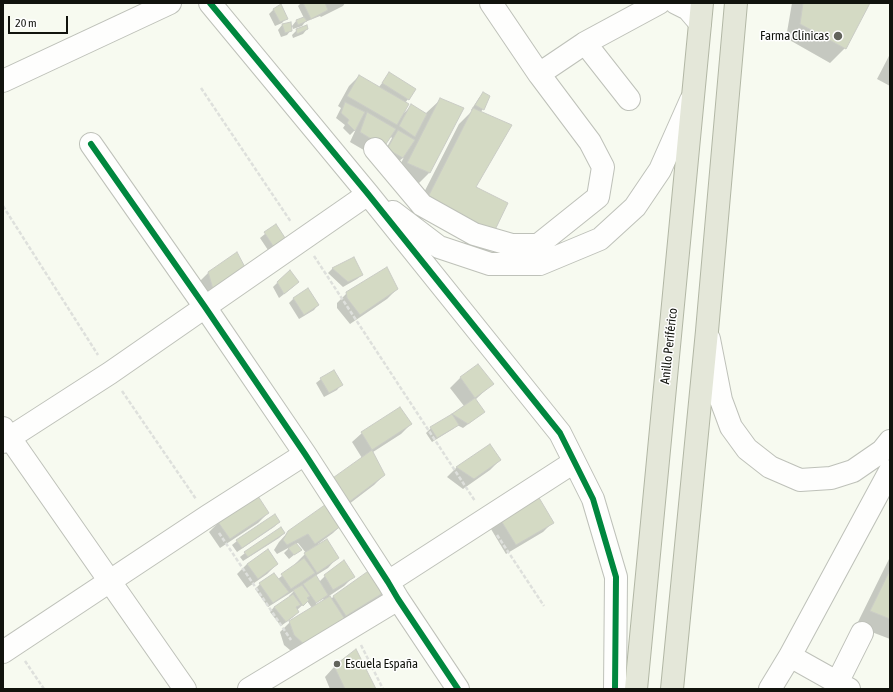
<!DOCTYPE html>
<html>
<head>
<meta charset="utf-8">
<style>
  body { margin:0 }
  #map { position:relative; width:893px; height:692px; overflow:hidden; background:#f7faf0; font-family:"Asap Condensed",sans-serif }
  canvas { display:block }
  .frame { position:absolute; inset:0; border:4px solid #11130d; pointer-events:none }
  .scale { position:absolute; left:8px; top:16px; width:60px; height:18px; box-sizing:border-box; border:2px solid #11130d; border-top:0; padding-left:5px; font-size:12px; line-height:14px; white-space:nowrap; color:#11130d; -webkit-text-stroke:3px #fff; paint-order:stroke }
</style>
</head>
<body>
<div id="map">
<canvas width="893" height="692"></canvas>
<div class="frame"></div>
<div class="scale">20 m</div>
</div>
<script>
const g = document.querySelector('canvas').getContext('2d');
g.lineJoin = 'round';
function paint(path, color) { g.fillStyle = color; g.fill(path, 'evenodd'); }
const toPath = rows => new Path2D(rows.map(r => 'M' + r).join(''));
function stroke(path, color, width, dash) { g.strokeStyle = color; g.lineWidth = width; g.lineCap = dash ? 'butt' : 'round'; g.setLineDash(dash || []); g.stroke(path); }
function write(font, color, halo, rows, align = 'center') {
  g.font = font + ' "Asap Condensed",sans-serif'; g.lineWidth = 3; g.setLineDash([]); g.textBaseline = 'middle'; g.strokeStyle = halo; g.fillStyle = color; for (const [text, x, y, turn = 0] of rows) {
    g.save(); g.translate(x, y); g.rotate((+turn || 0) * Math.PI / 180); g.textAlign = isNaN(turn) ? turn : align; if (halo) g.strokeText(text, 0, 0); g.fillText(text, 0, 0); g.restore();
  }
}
const shadow = toPath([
  [301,3,345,3,343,6,321,17,320,16,305,22,302,26,293,29,292,26,296,21,304,18,298,6],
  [792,3,869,3,845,48,830,63,786,38],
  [274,9,286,18,282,23,275,26,269,14],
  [290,23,291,30,287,35,281,37,278,30,282,25],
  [307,29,303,34,293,38,292,35,297,30],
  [890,54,890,86,877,79],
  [389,74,415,90,405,103,402,115,411,106,425,114,440,100,462,108,429,173,415,187,394,177,404,157,398,162,383,154,392,138,390,136,374,156,350,142,356,129,350,135,343,128,345,125,336,118,341,108,338,106,349,86,359,76,379,87],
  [484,94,483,109,480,113,474,187,478,246,413,214,459,124,472,111,471,110,479,98],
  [276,225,288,244,272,256,260,238],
  [237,254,205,305,198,283,208,273],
  [354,259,362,275,357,279,343,287,328,273,332,269],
  [289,271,293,287,279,298,273,287],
  [397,289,387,299,350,324,337,308,337,303,347,293],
  [294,298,318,305,314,310,299,319,289,303],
  [478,365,492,384,475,400,484,412,463,428,457,425,453,429,432,442,426,433,431,428,464,406,450,388,460,378],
  [321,379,341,385,337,390,324,397,316,383],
  [411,424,401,434,373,452,384,475,374,485,336,514,343,523,333,533,318,544,337,558,328,568,315,576,319,582,325,576,354,576,344,586,329,596,331,599,334,596,389,588,380,598,296,655,284,645,280,632,290,622,312,608,307,601,297,610,297,612,293,617,281,626,270,612,274,607,290,598,289,596,295,590,268,607,255,589,260,584,278,579,296,565,295,564,306,553,298,543,296,544,300,550,289,559,284,553,290,547,277,554,274,550,279,542,289,531,328,504,362,458,352,442,362,433],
  [323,599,324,600,317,605,316,603],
  [489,445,500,460,490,470,463,489,447,477,456,468],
  [268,513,258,523,220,548,209,532,219,522],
  [501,520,553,522,543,532,506,554,491,529],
  [279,522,274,527,237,552,232,545,237,541],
  [284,533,279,538,243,561,240,557,245,553],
  [268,551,277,564,267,574,247,588,237,574,247,564],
  [890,557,890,639,856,626],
  [356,650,375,689,330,689,325,677,334,667]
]);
const building = toPath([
  [303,3,325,3,328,10,311,19,303,3],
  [803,3,870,3,846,49,800,24,803,3],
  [281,4,288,19,280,22,273,9,281,4],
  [304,17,307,21,298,25,296,20,304,17],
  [291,22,292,31,285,33,282,24,291,22],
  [307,25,308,29,297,34,296,29,307,25],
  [389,72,416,89,409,100,382,83,389,72],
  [359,75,409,104,397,125,347,96,359,75],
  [483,92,490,96,484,110,475,105,483,92],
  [440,98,464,108,430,173,407,163,440,98],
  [345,102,365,112,355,131,347,123,349,120,341,113,345,102],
  [411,104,427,114,415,137,399,126,411,104],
  [473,108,512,125,476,187,508,203,494,232,427,199,473,108],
  [367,112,396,129,384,147,360,132,367,112],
  [398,130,415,140,403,158,387,149,398,130],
  [276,224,289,244,277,252,264,232,276,224],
  [237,252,248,273,215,296,208,272,237,252],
  [354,257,363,275,348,282,332,268,354,257],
  [387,267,398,289,360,315,347,298,346,292,387,267],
  [290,270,299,282,284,294,277,282,290,270],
  [308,288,319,305,304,315,293,298,308,288],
  [478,364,494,384,475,398,460,377,478,364],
  [334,370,343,385,329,393,320,378,334,370],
  [475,398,485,412,468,424,452,414,475,398],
  [400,407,412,424,372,450,361,432,400,407],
  [452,414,459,425,437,438,430,427,452,414],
  [490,444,501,460,474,479,456,467,490,444],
  [372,450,385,475,345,505,330,480,372,450],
  [256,493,269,513,230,539,218,522,256,493],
  [538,496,554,523,516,545,500,519,538,496],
  [329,502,344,524,315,544,308,534,287,545,283,540,288,531,329,502],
  [275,514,280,522,242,548,236,540,275,514],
  [281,527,285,533,248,557,244,552,281,527],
  [327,539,339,558,317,573,304,553,327,539],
  [296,543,302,550,294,555,288,548,296,543],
  [268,549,278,564,258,579,247,564,268,549],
  [304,558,315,573,291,589,281,574,304,558],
  [344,560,355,577,333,590,324,575,344,560],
  [374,567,391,588,346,616,333,596,374,567],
  [890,570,890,619,870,611,890,570],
  [274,573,289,592,273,603,259,583,274,573],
  [316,575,328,595,316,603,303,584,316,575],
  [302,585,310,596,307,598,309,600,303,606,293,590,302,585],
  [293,594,301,605,296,607,299,612,286,622,274,607,293,594],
  [330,596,346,621,306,646,294,635,289,621,330,596],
  [356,649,376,689,345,689,334,666,356,649]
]);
const path = toPath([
  [201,88,291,222],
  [3,206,98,355],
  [314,256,475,501],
  [122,391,196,499],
  [219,533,291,640],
  [497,535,544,606],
  [361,645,383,689],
  [25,661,44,689]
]);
const minor = toPath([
  [210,3,368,194,560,433,593,499,616,577,615,689],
  [676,3,688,9,700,23],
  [585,43,629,99],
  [539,74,585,43,659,3],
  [3,81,170,3],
  [91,144,205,307,305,454,388,582,398,599,458,689],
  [375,149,422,205,474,234,512,245,538,245,598,197,603,167,590,142,539,74,491,3],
  [393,212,439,247,490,264,540,264,600,239,635,207,660,170,691,100],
  [709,339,721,400,731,427,747,449,770,467,800,480,831,478,853,471,882,451,890,441],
  [3,428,185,689],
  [3,442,110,373,368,194],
  [388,582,574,462],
  [3,652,208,516,305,454],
  [790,656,849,689],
  [837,683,862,633],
  [249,689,398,599],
  [770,689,790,656,890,471]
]);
const highway = toPath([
  [636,689,702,3],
  [672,689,707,331,736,3]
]);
const cycleway = toPath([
  [210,3,368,194,560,433,593,499,616,577,615,689],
  [91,144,205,307,305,454,388,582,398,599,458,689]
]);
const markers = [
  [838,36,5,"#62645c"],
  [337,664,4,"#62645c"]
];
const poiNames = [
  ["Farma Clínicas",829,36],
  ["Escuela España",345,664,"left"]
];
const streetNames = [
  ["Anillo Periférico",669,346,-84]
];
paint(shadow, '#0003');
paint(building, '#d4dac4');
stroke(building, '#caccc5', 1);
stroke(minor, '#bec1b9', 24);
stroke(highway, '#b2b7a5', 24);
stroke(path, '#dee0dc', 2.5, [4, 2]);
stroke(minor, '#fefefd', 22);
stroke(highway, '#e4e7d9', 22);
stroke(cycleway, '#00873e', 6);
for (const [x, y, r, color] of markers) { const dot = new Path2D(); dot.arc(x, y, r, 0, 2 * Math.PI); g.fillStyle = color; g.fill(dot); stroke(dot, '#fff', 1.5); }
write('13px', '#11130d', '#fff', poiNames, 'right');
write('13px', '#11130d', '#fff', streetNames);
</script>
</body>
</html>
